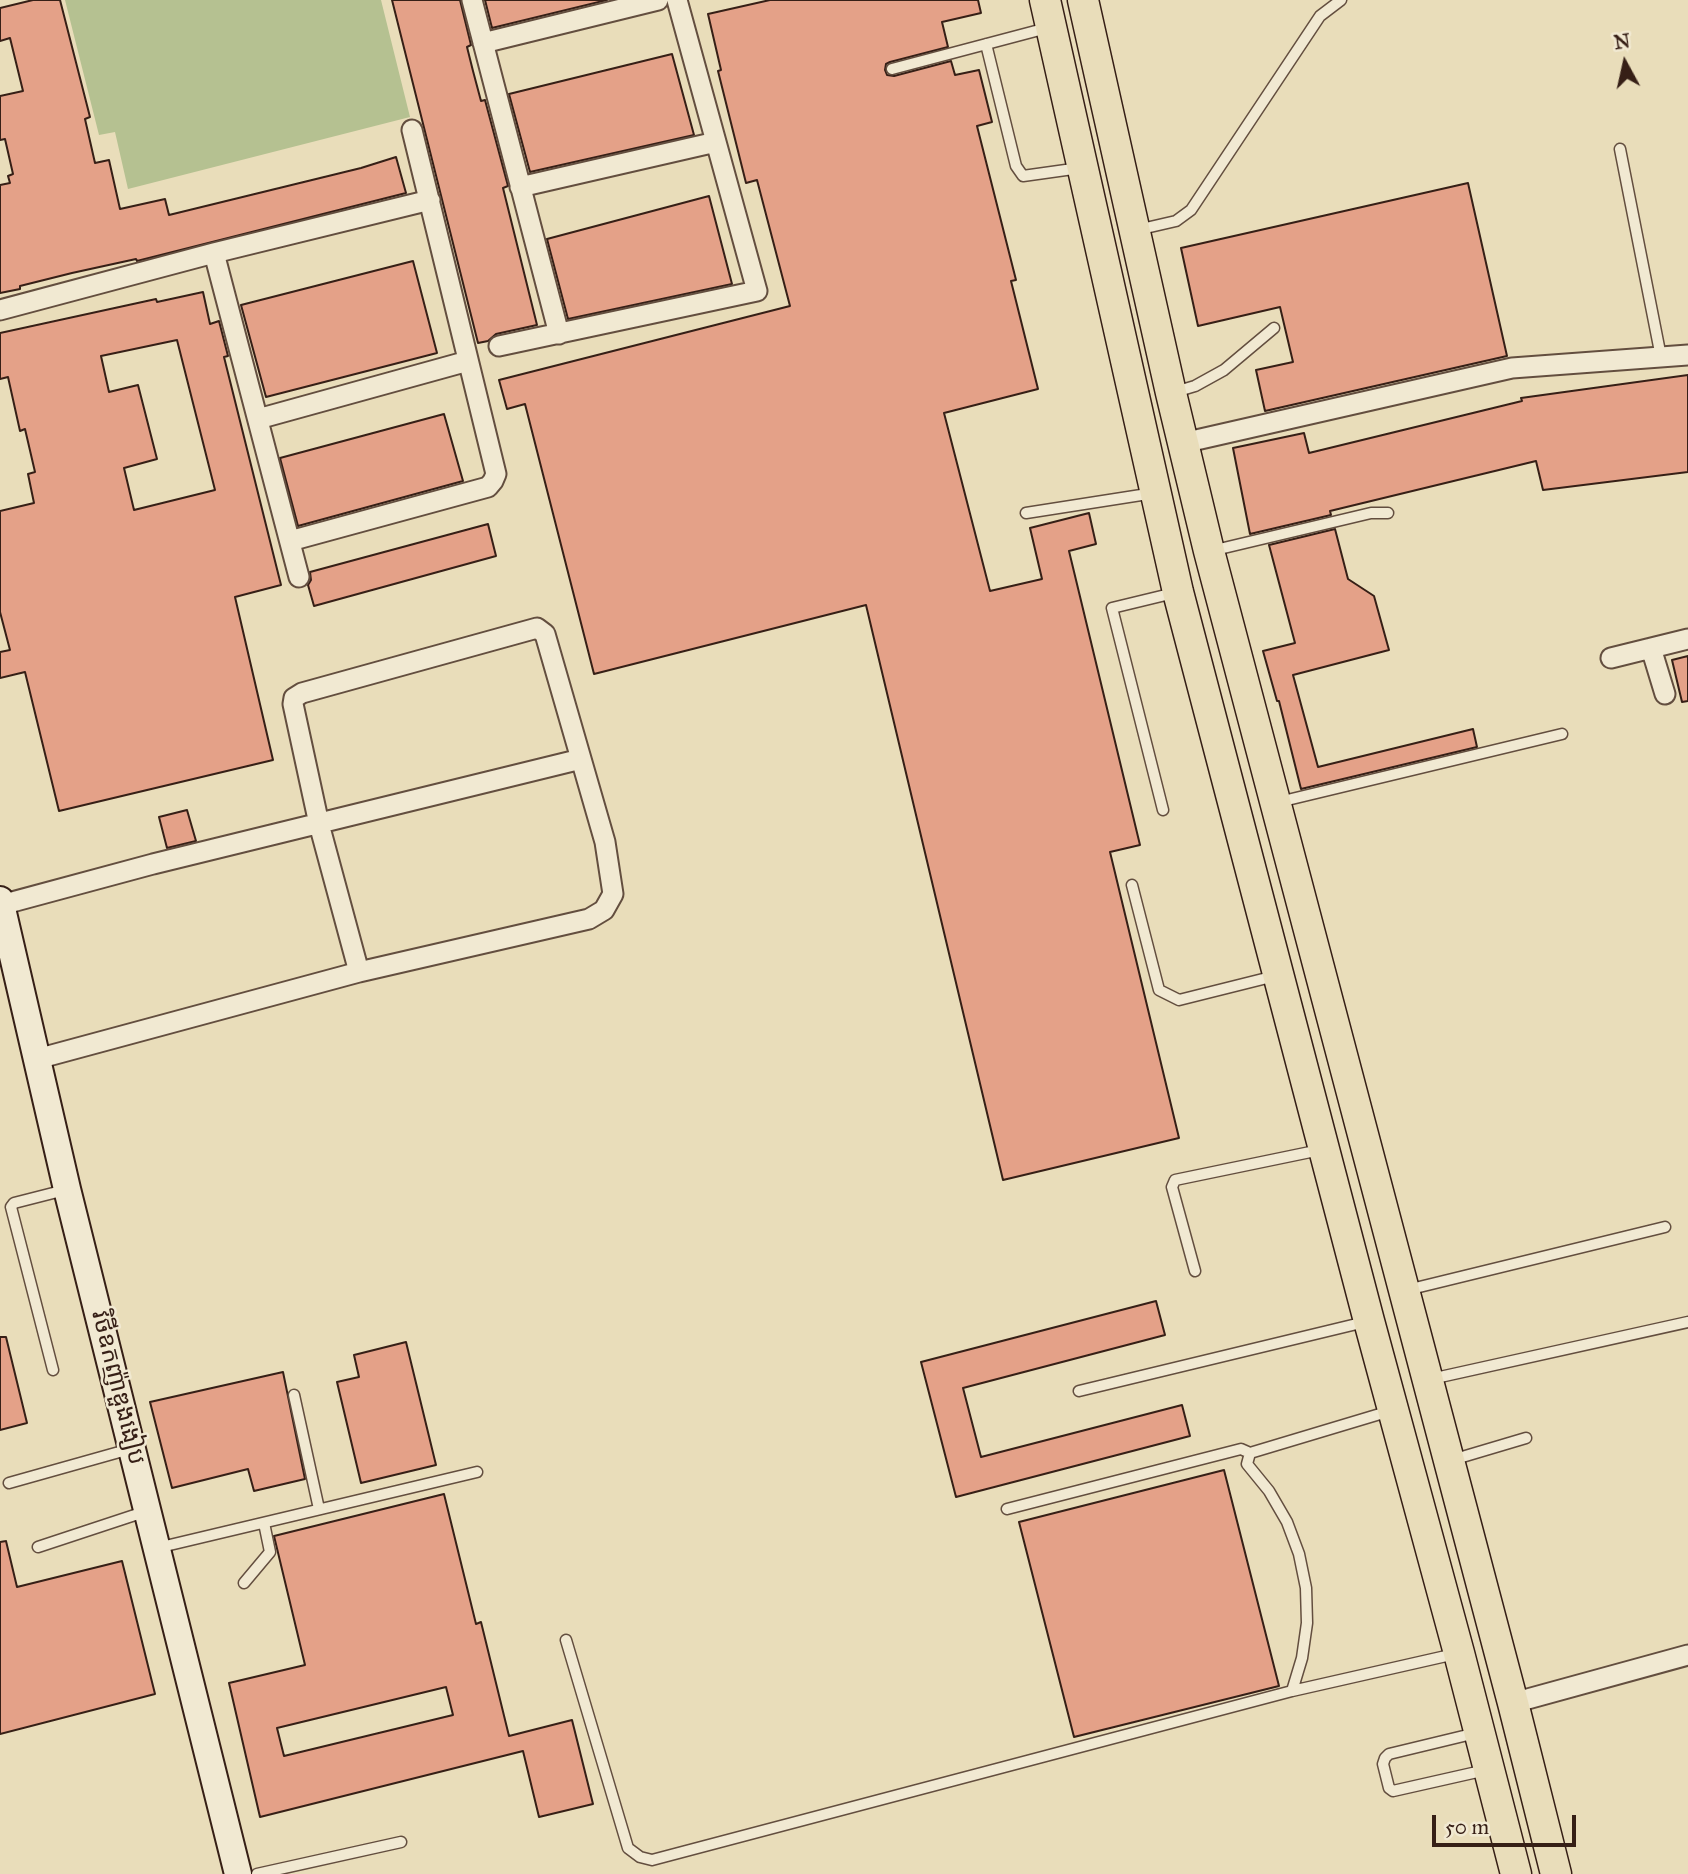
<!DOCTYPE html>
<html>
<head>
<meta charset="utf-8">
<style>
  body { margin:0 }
  #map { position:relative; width:1688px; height:1874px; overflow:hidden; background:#e9ddba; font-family:"IM FELL Great Primer",serif }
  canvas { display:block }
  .north { position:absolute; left:1590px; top:28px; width:70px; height:70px; -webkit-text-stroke:5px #f1e9d2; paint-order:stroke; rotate:352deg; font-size:19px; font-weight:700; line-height:28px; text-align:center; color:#361f16 }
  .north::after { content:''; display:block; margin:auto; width:24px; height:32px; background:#361f16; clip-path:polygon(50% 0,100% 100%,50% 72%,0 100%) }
  .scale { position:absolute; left:1432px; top:1815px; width:144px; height:32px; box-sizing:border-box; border:4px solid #361f16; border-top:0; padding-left:9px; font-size:21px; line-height:24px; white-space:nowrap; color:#361f16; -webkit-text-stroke:5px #f1e9d2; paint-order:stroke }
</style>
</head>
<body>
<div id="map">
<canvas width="1688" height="1874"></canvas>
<div class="north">N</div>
<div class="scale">50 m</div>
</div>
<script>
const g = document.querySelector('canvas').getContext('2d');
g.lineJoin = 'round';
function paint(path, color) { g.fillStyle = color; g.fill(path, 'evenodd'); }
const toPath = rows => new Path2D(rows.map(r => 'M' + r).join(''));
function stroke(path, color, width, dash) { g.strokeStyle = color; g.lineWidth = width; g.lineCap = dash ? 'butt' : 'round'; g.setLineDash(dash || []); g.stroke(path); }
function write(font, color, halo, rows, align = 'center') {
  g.font = font + ' "IM FELL Great Primer","Noto Sans Khmer",serif'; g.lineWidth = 5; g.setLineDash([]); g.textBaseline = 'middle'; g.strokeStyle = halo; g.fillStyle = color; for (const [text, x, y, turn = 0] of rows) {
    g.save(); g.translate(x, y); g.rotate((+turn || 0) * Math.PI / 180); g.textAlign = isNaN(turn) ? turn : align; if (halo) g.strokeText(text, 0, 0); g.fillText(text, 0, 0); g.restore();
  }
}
const green = toPath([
  [65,0,381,0,410,117,128,189,115,132,99,135]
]);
const building = toPath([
  [33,0,60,0,90,117,85,119,95,163,109,160,120,209,165,199,169,215,361,168,396,157,406,193,137,261,136,259,72,273,20,286,20,289,0,293,0,185,10,183,8,176,13,174,5,139,0,140,0,96,23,91,10,38,0,41,0,8,33,0],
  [392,0,460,0,471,45,467,47,473,71,481,101,485,100,508,186,503,188,537,325,496,334,488,341,478,343,392,0],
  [485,0,607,0,492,28,485,0],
  [770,0,978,0,981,13,942,22,948,47,890,62,886,64,885,70,887,75,894,76,951,61,955,75,979,70,992,122,977,126,1016,280,1011,281,1038,389,944,413,990,591,1042,579,1030,528,1089,513,1096,544,1069,551,1140,845,1110,852,1179,1138,1003,1180,866,605,594,674,525,404,507,409,499,380,790,306,757,180,746,183,718,71,721,70,708,14,770,0],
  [672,54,694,135,530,172,509,94,672,54],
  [1468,183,1507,356,1265,411,1256,370,1293,362,1280,307,1198,326,1181,248,1468,183],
  [709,196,732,284,568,319,547,239,709,196],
  [413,261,437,353,266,397,241,305,413,261],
  [203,292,210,324,219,321,228,356,224,357,281,585,235,597,273,760,59,811,25,672,0,678,0,652,10,650,0,612,0,511,34,503,28,474,35,472,25,429,20,431,8,377,0,379,0,333,156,299,157,302,203,292],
  [177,340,215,490,134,510,124,468,157,459,138,385,109,392,101,356,177,340],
  [1688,375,1688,472,1543,490,1536,461,1330,511,1331,515,1250,534,1233,448,1304,433,1309,453,1522,401,1521,398,1688,375],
  [444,414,463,481,298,526,280,458,444,414],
  [488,524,496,556,314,606,308,585,311,580,310,572,488,524],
  [1335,529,1348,579,1374,596,1389,650,1293,675,1318,767,1473,729,1477,747,1301,789,1279,701,1277,701,1263,651,1295,643,1269,545,1335,529],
  [1688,656,1688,701,1682,702,1672,660,1688,656],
  [187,810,196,841,167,848,159,817,187,810],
  [1156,1301,1165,1335,963,1388,981,1457,1182,1405,1190,1436,956,1497,921,1362,1156,1301],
  [0,1337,6,1337,27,1423,0,1430,0,1337],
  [406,1342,436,1465,361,1483,337,1382,359,1377,354,1355,406,1342],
  [283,1372,305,1479,254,1491,248,1469,172,1488,150,1402,283,1372],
  [1224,1470,1279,1686,1074,1737,1019,1522,1224,1470],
  [444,1494,476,1624,481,1622,509,1736,572,1720,593,1804,539,1817,523,1751,260,1817,229,1683,305,1665,274,1536,444,1494],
  [446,1687,453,1715,284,1756,277,1728,446,1687],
  [6,1541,17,1587,122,1561,155,1694,0,1734,0,1542,6,1541]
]);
const lane = toPath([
  [986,44,1016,166,1023,176,1080,168],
  [892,69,1047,28],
  [1620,149,1661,357],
  [1137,230,1176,221,1191,210,1320,16,1341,0],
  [1175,392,1195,386,1224,370,1274,328],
  [1026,513,1154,493],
  [1211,551,1371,513,1388,513],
  [1279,802,1562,734],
  [1163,810,1112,608,1174,593],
  [1132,885,1159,990,1179,1000,1275,976],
  [1195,1271,1172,1187,1175,1180,1320,1150],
  [1407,1290,1665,1227],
  [53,1370,11,1207,14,1203,65,1190],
  [1431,1379,1688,1322],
  [1079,1391,1365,1322],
  [294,1395,319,1509],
  [1250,1453,1390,1411],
  [1452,1460,1526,1438],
  [9,1483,130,1449],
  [1007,1509,1241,1449,1250,1453,1247,1464,1269,1491,1287,1522,1299,1554,1306,1588,1307,1623,1302,1658,1292,1691],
  [38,1547,147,1511],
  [157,1548,477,1472],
  [244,1583,270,1552,264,1523],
  [566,1640,628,1848,640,1857,652,1860,1292,1691,1455,1654],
  [1476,1733,1389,1754,1385,1758,1383,1764,1389,1788,1393,1791,1486,1770],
  [257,1874,401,1842]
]);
const street = toPath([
  [472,0,559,334],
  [483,43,658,0],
  [520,187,716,142],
  [214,253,299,577],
  [0,310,214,253,430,200],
  [499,346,757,291,677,0],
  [258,419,468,361],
  [1183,443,1512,368,1688,355],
  [290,541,488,487,493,481,496,474,412,130],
  [1651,648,1665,694],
  [1611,658,1688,639],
  [1,905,153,864,581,759],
  [37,1059,359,972,589,919,604,910,613,894,605,842,545,634,537,628,302,693,294,698,293,704,319,824,359,972],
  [1513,1703,1688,1655]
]);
const secondary = toPath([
  [0,900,67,1189,238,1874]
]);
const primary = toPath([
  [1045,0,1178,592,1369,1321,1459,1653,1516,1874],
  [1083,0,1171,393,1209,551,1513,1703,1556,1874]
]);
const streetNames = [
  ["វិថីឧកញ៉ាឌួងងៀប",117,1388,76]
];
paint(green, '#b5c191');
paint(building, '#e4a188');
stroke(building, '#361f16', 2);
stroke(lane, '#634e3f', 13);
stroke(street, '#634e3f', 23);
stroke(secondary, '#361f16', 30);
stroke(primary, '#361f16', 33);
stroke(lane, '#f1e9d2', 10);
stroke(street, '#f1e9d2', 19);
stroke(secondary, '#f1e9d2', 26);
stroke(primary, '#e9ddba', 30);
write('24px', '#361f16', '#f1e9d2', streetNames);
</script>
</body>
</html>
